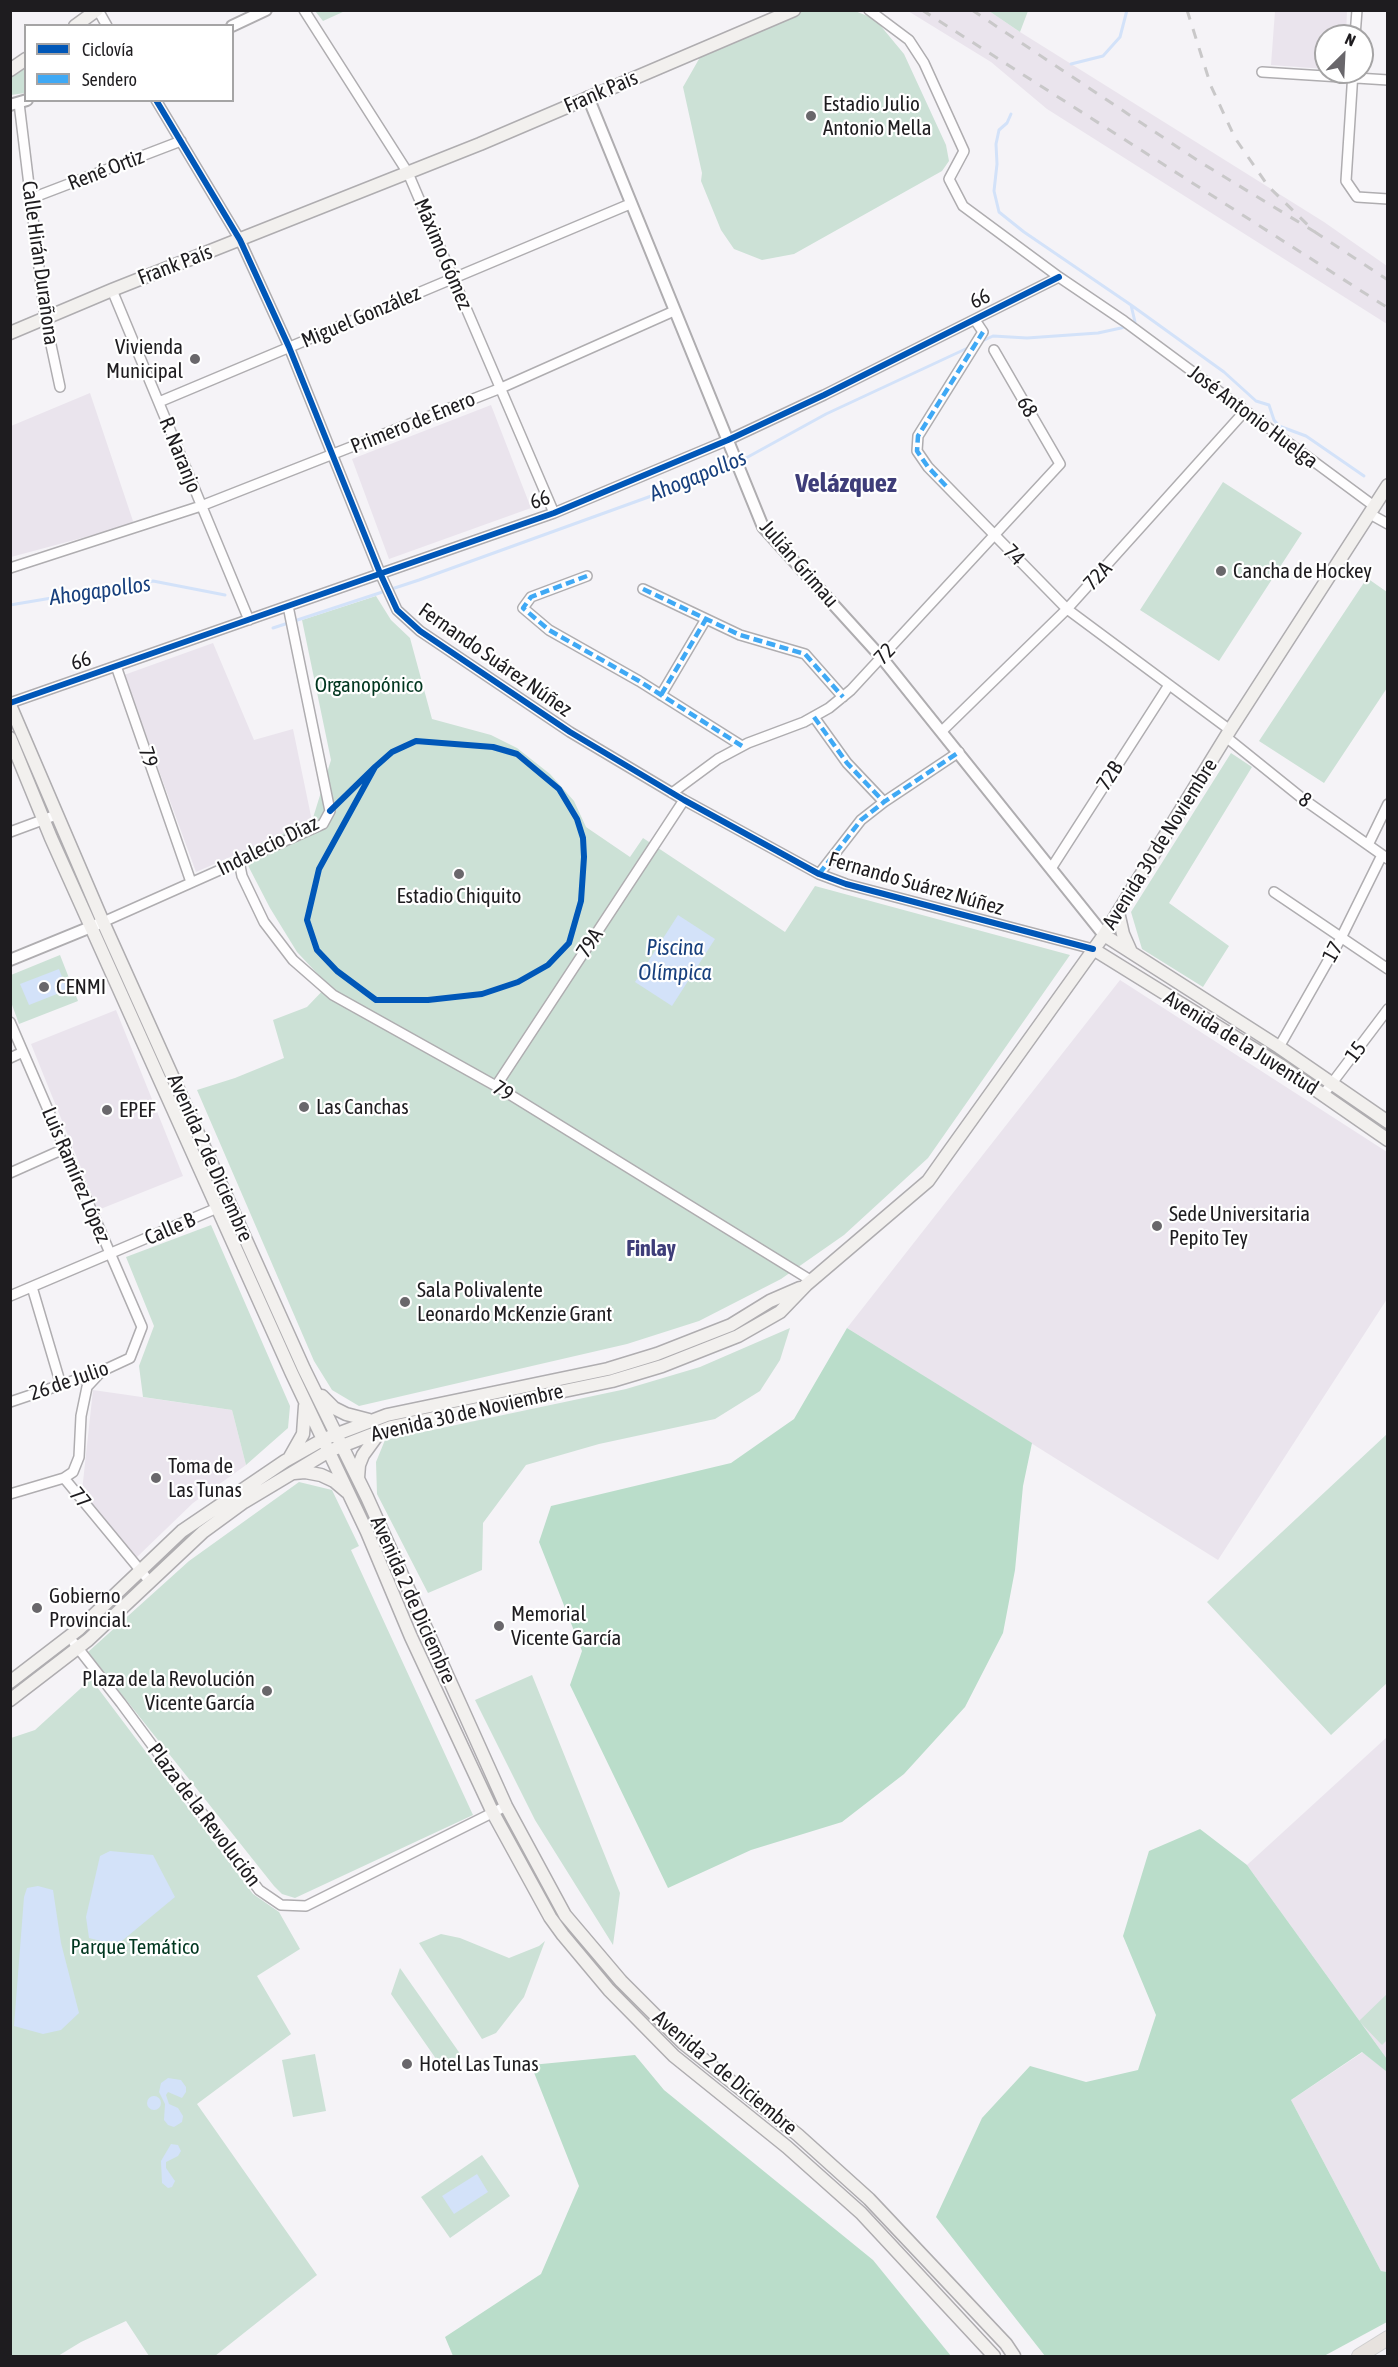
<!DOCTYPE html>
<html>
<head>
<meta charset="utf-8">
<style>
  body { margin:0 }
  #map { position:relative; width:1398px; height:2367px; overflow:hidden; background:#f5f3f7; font-family:"Asap Condensed",sans-serif }
  canvas { display:block }
  .frame { position:absolute; inset:0; border:12px solid #1e1c1f; pointer-events:none }
  .legend { position:absolute; left:24px; top:24px; width:210px; height:78px; box-sizing:border-box; background:#fff; border:2px solid #a5a4a5; margin:0; padding:8px 10px; list-style:none; font-size:18px; color:#1e1c1f }
  .legend li { display:flex; align-items:center; gap:12px; height:30px }
  .legend b { width:30px; border:2px solid #a5a4a5 }
  .north { position:absolute; left:1314px; top:24px; width:60px; height:60px; box-sizing:border-box; background:#fff; border:2px solid #a5a4a5; border-radius:50%; rotate:24deg; font-size:16px; font-weight:700; line-height:24px; text-align:center; color:#1e1c1f }
  .north::after { content:''; display:block; margin:auto; width:21px; height:27px; background:#69676b; clip-path:polygon(50% 0,100% 100%,50% 72%,0 100%) }
</style>
</head>
<body>
<div id="map">
<canvas width="1398" height="2367"></canvas>
<div class="frame"></div>
<ul class="legend">
<li><b style="height:8px;background:#0057b8"></b>Ciclovía</li>
<li><b style="height:8px;background:#3fa9f5"></b>Sendero</li>
</ul>
<div class="north">N</div>
</div>
<script>
const g = document.querySelector('canvas').getContext('2d');
g.lineJoin = 'round';
function paint(path, color) { g.fillStyle = color; g.fill(path, 'evenodd'); }
const toPath = rows => new Path2D(rows.map(r => 'M' + r).join(''));
function stroke(path, color, width, dash) { g.strokeStyle = color; g.lineWidth = width; g.lineCap = dash ? 'butt' : 'round'; g.setLineDash(dash || []); g.stroke(path); }
function write(font, color, halo, rows, align = 'center') {
  g.font = font + ' "Asap Condensed",sans-serif'; g.lineWidth = 4.5; g.setLineDash([]); g.textBaseline = 'middle'; g.strokeStyle = halo; g.fillStyle = color; for (const [text, x, y, turn = 0] of rows) {
    g.save(); g.translate(x, y); g.rotate((+turn || 0) * Math.PI / 180); g.textAlign = isNaN(turn) ? turn : align; if (halo) g.strokeText(text, 0, 0); g.fillText(text, 0, 0); g.restore();
  }
}
const built = toPath([
  [908,11,989,11,1020,32,1324,222,1387,266,1387,324,1047,109,991,62],
  [1275,11,1347,11,1346,36,1326,36,1326,69,1271,65],
  [90,393,134,524,11,557,11,426],
  [491,405,531,508,389,559,352,459],
  [213,643,254,740,293,729,312,821,196,872,124,675],
  [1120,980,1387,1152,1387,1299,1218,1560,847,1328],
  [116,1010,183,1176,98,1210,31,1044],
  [93,1390,232,1410,246,1465,193,1503,137,1557,107,1524,82,1491],
  [1387,1737,1387,2059,1247,1865],
  [1363,2052,1387,2072,1387,2272,1381,2271,1291,2100]
]);
const green = toPath([
  [315,11,345,11,323,21],
  [803,11,855,11,875,19,904,54,946,145,949,161,942,171,794,254,762,260,734,249,721,230,701,181,702,173,683,87,703,52],
  [989,11,1028,10,1028,11,1020,32],
  [25,66,25,93,11,95,11,77],
  [1223,482,1302,533,1219,661,1140,610],
  [1367,578,1387,592,1387,688,1324,783,1259,741],
  [376,596,391,620,410,638,432,719,491,735,517,748,550,774,574,801,586,827,630,857,643,838,785,932,815,886,1070,955,928,1158,844,1235,781,1279,699,1321,627,1344,359,1406,332,1390,314,1361,197,1090,235,1078,284,1058,273,1020,307,1007,328,985,297,952,270,908,241,852,312,821,331,760,302,620],
  [1231,753,1252,767,1169,903,1229,946,1203,987,1142,949,1131,912],
  [60,955,78,1001,19,1024,11,1002,11,975],
  [211,1225,290,1406,288,1428,246,1465,232,1410,143,1397,139,1366,154,1326,126,1257],
  [790,1328,780,1360,760,1391,715,1419,599,1444,526,1465,483,1523,482,1570,428,1593,377,1494,376,1462,385,1440,626,1389,700,1367],
  [1387,1434,1387,1683,1331,1735,1207,1602],
  [299,1482,332,1490,359,1546,351,1550,473,1815,295,1898,282,1894,274,1886,88,1652,189,1561],
  [532,1675,620,1893,613,1945,535,1820,475,1700],
  [91,1679,253,1894,279,1912,300,1949,257,1976,291,2034,197,2104,317,2275,215,2356,149,2356,126,2321,81,2342,58,2356,11,2356,11,1738,35,1730],
  [441,1934,460,1938,509,1958,539,1946,545,1941,524,1997,496,2033,482,2039,419,1943],
  [400,1968,461,2055,441,2066,391,1994],
  [1387,1994,1387,2040,1382,2045,1359,2021],
  [315,2054,326,2111,293,2117,282,2060],
  [482,2155,510,2196,450,2238,421,2197]
]);
const forest = toPath([
  [847,1328,1032,1443,1023,1486,1015,1570,1003,1633,965,1707,904,1774,842,1822,751,1850,668,1888,570,1685,582,1651,539,1542,551,1506,731,1463,794,1419],
  [1200,1829,1247,1865,1387,2059,1387,2072,1362,2052,1291,2100,1381,2271,1387,2272,1387,2322,1324,2356,1045,2356,936,2217,982,2118,1030,2066,1086,2082,1138,2070,1156,2015,1123,1936,1149,1851],
  [635,2055,664,2090,873,2260,951,2356,453,2356,445,2337,541,2274,579,2186,531,2065]
]);
const water = toPath([
  [678,915,715,939,672,1006,635,982],
  [59,969,67,990,29,1005,20,984],
  [110,1851,153,1855,175,1897,117,1945,89,1938,86,1917,100,1856],
  [38,1886,53,1890,61,1943,79,2013,61,2030,43,2034,14,2026,24,1897,27,1888],
  [168,2078,181,2080,186,2087,186,2092,182,2098,168,2092,166,2095,169,2104,178,2108,183,2116,182,2122,174,2127,168,2125,164,2120,165,2104,159,2092,161,2083],
  '147 2103a7 7 0 1 1 14 0a7 7 0 1 1-14 0Z',
  [171,2144,178,2145,181,2151,178,2156,166,2162,166,2168,175,2181,172,2187,168,2188,162,2183,161,2161],
  [477,2174,488,2192,454,2214,442,2196]
]);
const stream = toPath([
  [1071,64,1103,56,1120,37,1127,10],
  [1011,114,1007,123,999,130,996,144,997,164,994,191,999,212,1024,232,1131,305,1224,372,1256,401,1269,405,1274,420,1279,426,1306,436,1364,476],
  [980,342,993,336,1027,338,1098,333,1121,328,1135,322,1131,305],
  [10,605,153,581,225,595],
  [273,628,419,580,726,469,826,414,972,346]
]);
const minor = toPath([
  [98,10,107,26],
  [304,10,408,173,554,513],
  [869,10,909,40,924,63,964,151,949,179,963,206,1059,277,1124,321,1374,506],
  [1355,36,1357,10],
  [1262,72,1388,80],
  [1353,72,1346,181,1357,197,1388,199],
  [156,100,240,240,289,347,380,573,397,610,420,631,570,732,684,800,819,874,846,884,1093,949],
  [19,103,45,317,60,387],
  [32,198,181,141],
  [112,290,249,620],
  [975,320,983,332,918,436,917,451,928,467,1067,609,1230,730],
  [159,402,630,204],
  [1370,514,1388,524],
  [10,568,201,506,501,388,674,311],
  [587,576,531,597,523,608,549,630,639,681,742,746],
  [643,589,740,635,805,654,843,697],
  [116,666,191,882],
  [661,695,706,619],
  [10,703,554,513,728,440,824,395,1059,277],
  [814,717,847,763,884,802],
  [942,731,1067,609,1245,411],
  [1226,737,1303,799,1388,859],
  [672,793,718,759,748,743,804,722,829,708,851,690,1060,464,994,350],
  [10,832,56,815],
  [1368,845,1388,804],
  [239,861,242,876,264,922,293,960,333,995,496,1086,812,1281],
  [1052,867,1169,685],
  [819,874,861,820,884,802,959,752],
  [1274,892,1388,969],
  [103,922,323,824,330,811,288,606],
  [10,1022,142,1327,130,1358,102,1371,10,1402],
  [1279,1047,1341,938,1382,855],
  [10,1058,23,1052],
  [496,1086,684,800],
  [1323,1095,1388,1009],
  [10,1173,66,1148],
  [32,1287,61,1385],
  [10,1296,229,1203],
  [64,1478,150,1582],
  [10,1494,64,1478,73,1472,79,1457,81,1416,87,1387,101,1372],
  [74,1643,121,1703,259,1890,281,1905,306,1906,506,1806]
]);
const tertiary = toPath([
  [232,26,266,10],
  [588,97,763,527,882,658,1104,935],
  [10,105,27,100],
  [10,960,103,922]
]);
const secondary = toPath([
  [75,26,97,10],
  [10,70,26,59],
  [10,333,112,290,480,144,794,10],
  [10,705,103,922,304,1369,367,1497,506,1806,565,1915,621,1981,683,2043,798,2135,869,2199,1006,2344,1014,2356],
  [10,738,51,838,292,1374,367,1532,411,1637,493,1813,550,1917,563,1935,609,1990,674,2056,787,2147,861,2213,994,2356],
  [1118,912,1123,934,1131,952],
  [1104,935,1279,1047,1388,1122],
  [1093,949,1280,1065,1388,1140],
  [322,1396,334,1408,346,1414,369,1420],
  [290,1457,303,1434,305,1406],
  [294,1473,305,1472,321,1475,334,1481,347,1492],
  [358,1478,359,1465,363,1455,379,1433],
  [10,1682,79,1629,182,1531,285,1461,324,1439,387,1415,608,1369,657,1354,731,1325,770,1301,800,1288],
  [10,1700,88,1640,203,1532,244,1502,329,1451,391,1427,612,1381,662,1366,738,1336,780,1312,806,1285,928,1181,945,1157,1104,935,1230,730,1388,485]
]);
const primary = toPath([
  [1359,2356,1388,2338]
]);
const rail = toPath([
  [922,10,1388,308],
  [972,10,1200,162,1315,232],
  [1187,10,1211,86,1235,138,1268,186,1315,232,1388,280]
]);
const quiet = toPath([
  [946,486,928,467,917,451,918,436,983,332],
  [587,576,531,597,523,608,549,630,639,681,742,746],
  [643,589,740,635,805,654,843,697],
  [661,695,706,619],
  [814,717,847,763,884,802],
  [819,874,861,820,884,802,959,752]
]);
const cycleway = toPath([
  [156,100,240,240,289,347,380,573,397,610,420,631,570,732,684,800,819,874,846,884,1093,949],
  [10,703,554,513,728,440,824,395,1059,277],
  [330,811,375,767,392,752,416,741,493,747,517,754,559,789,577,819,583,838,584,857,581,901,569,943,548,965,518,982,482,994,428,1000,376,1000,337,971,317,950,307,920,319,869,375,767]
]);
const markers = [
  [811,116,6,"#69676b"],
  [195,359,6,"#69676b"],
  [1221,571,6,"#69676b"],
  [459,874,6,"#69676b"],
  [44,987,6,"#69676b"],
  [304,1107,6,"#69676b"],
  [107,1110,6,"#69676b"],
  [1157,1226,6,"#69676b"],
  [405,1302,6,"#69676b"],
  [156,1478,6,"#69676b"],
  [37,1608,6,"#69676b"],
  [499,1626,6,"#69676b"],
  [267,1691,6,"#69676b"],
  [407,2064,6,"#69676b"]
];
const streetNames = [
  ["Frank Pais",601,92,-23],
  ["René Ortiz",106,170,-21],
  ["Máximo Gómez",443,254,67],
  ["Calle Hirán Durañona",40,263,82],
  ["Frank País",175,265,-21],
  ["66",980,299,-27],
  ["Miguel González",361,317,-23],
  ["68",1027,407,60],
  ["José Antonio Huelga",1253,417,37],
  ["Primero de Enero",413,423,-22],
  ["R. Naranjo",180,455,68],
  ["66",540,500,-20],
  ["74",1014,555,45],
  ["Julián Grimau",799,564,49],
  ["72A",1098,576,-47],
  ["72",885,654,-47],
  ["Fernando Suárez Núñez",495,660,35],
  ["66",81,661,-19],
  ["79",148,757,71],
  ["72B",1110,776,-57],
  ["8",1305,800,36],
  ["Avenida 30 de Noviembre",1160,844,-58],
  ["Indalecio Díaz",268,846,-26],
  ["Fernando Suárez Núñez",916,884,16],
  ["79A",590,943,-57],
  ["17",1333,952,-61],
  ["Avenida de la Juventud",1241,1043,32],
  ["15",1356,1052,-53],
  ["79",503,1091,31],
  ["Avenida 2 de Diciembre",210,1158,66],
  ["Luis Ramírez López",76,1175,67],
  ["Calle B",170,1229,-23],
  ["26 de Julio",69,1381,-19],
  ["Avenida 30 de Noviembre",467,1413,-13],
  ["77",80,1498,50],
  ["Avenida 2 de Diciembre",413,1600,66],
  ["Plaza de la Revolución",204,1815,53],
  ["Avenida 2 de Diciembre",725,2073,40]
];
const poiNames = [
  ["Estadio Julio",823,104],
  ["Antonio Mella",823,128],
  ["Vivienda",183,347,"right"],
  ["Municipal",183,371,"right"],
  ["Cancha de Hockey",1233,571],
  ["Estadio Chiquito",459,896,"center"],
  ["CENMI",56,987],
  ["Las Canchas",316,1107],
  ["EPEF",119,1110],
  ["Sede Universitaria",1169,1214],
  ["Pepito Tey",1169,1238],
  ["Sala Polivalente",417,1290],
  ["Leonardo McKenzie Grant",417,1314],
  ["Toma de",168,1466],
  ["Las Tunas",168,1490],
  ["Gobierno",49,1596],
  ["Provincial.",49,1620],
  ["Memorial",511,1614],
  ["Vicente García",511,1638],
  ["Plaza de la Revolución",255,1679,"right"],
  ["Vicente García",255,1703,"right"],
  ["Hotel Las Tunas",419,2064]
];
const parkNames = [
  ["Organopónico",369,685],
  ["Parque Temático",135,1947]
];
const waterNames = [
  ["Ahogapollos",698,476,-22],
  ["Ahogapollos",100,591,-8],
  ["Piscina",675,948],
  ["Olímpica",675,973]
];
const neighbourhoodNames = [
  ["Finlay",651,1249]
];
const districtNames = [
  ["Velázquez",846,483]
];
paint(built, '#eae4ed');
paint(green, '#cce1d6');
paint(forest, '#baddca');
paint(water, '#d3e2f9');
stroke(stream, '#d3e2f9', 3);
stroke(minor, '#afadb0', 12);
stroke(tertiary, '#afadb0', 14);
stroke(secondary, '#afadb0', 15);
stroke(primary, '#cececf', 16);
stroke(minor, '#fefdfe', 9);
stroke(tertiary, '#fefdfe', 10);
stroke(secondary, '#f2f0ee', 12);
stroke(primary, '#e7e2de', 14);
stroke(rail, '#c9c8c9', 3, [10, 10]);
stroke(quiet, '#3fa9f5', 4.5, [9, 4.5]);
stroke(cycleway, '#0057b8', 6);
for (const [x, y, r, color] of markers) { const dot = new Path2D(); dot.arc(x, y, r, 0, 2 * Math.PI); g.fillStyle = color; g.fill(dot); stroke(dot, '#fff', 2); }
write('21px', '#1e1c1f', '#fff', streetNames);
write('21px', '#1e1c1f', '#fff', poiNames, 'left');
write('21px', '#00361f', '#fff', parkNames);
write('italic 22px', '#18407e', '#fff', waterNames);
write('bold 22px', '#3e3d79', '#fff', neighbourhoodNames);
write('bold 27px', '#3e3d79', '#fff', districtNames);
</script>
</body>
</html>
